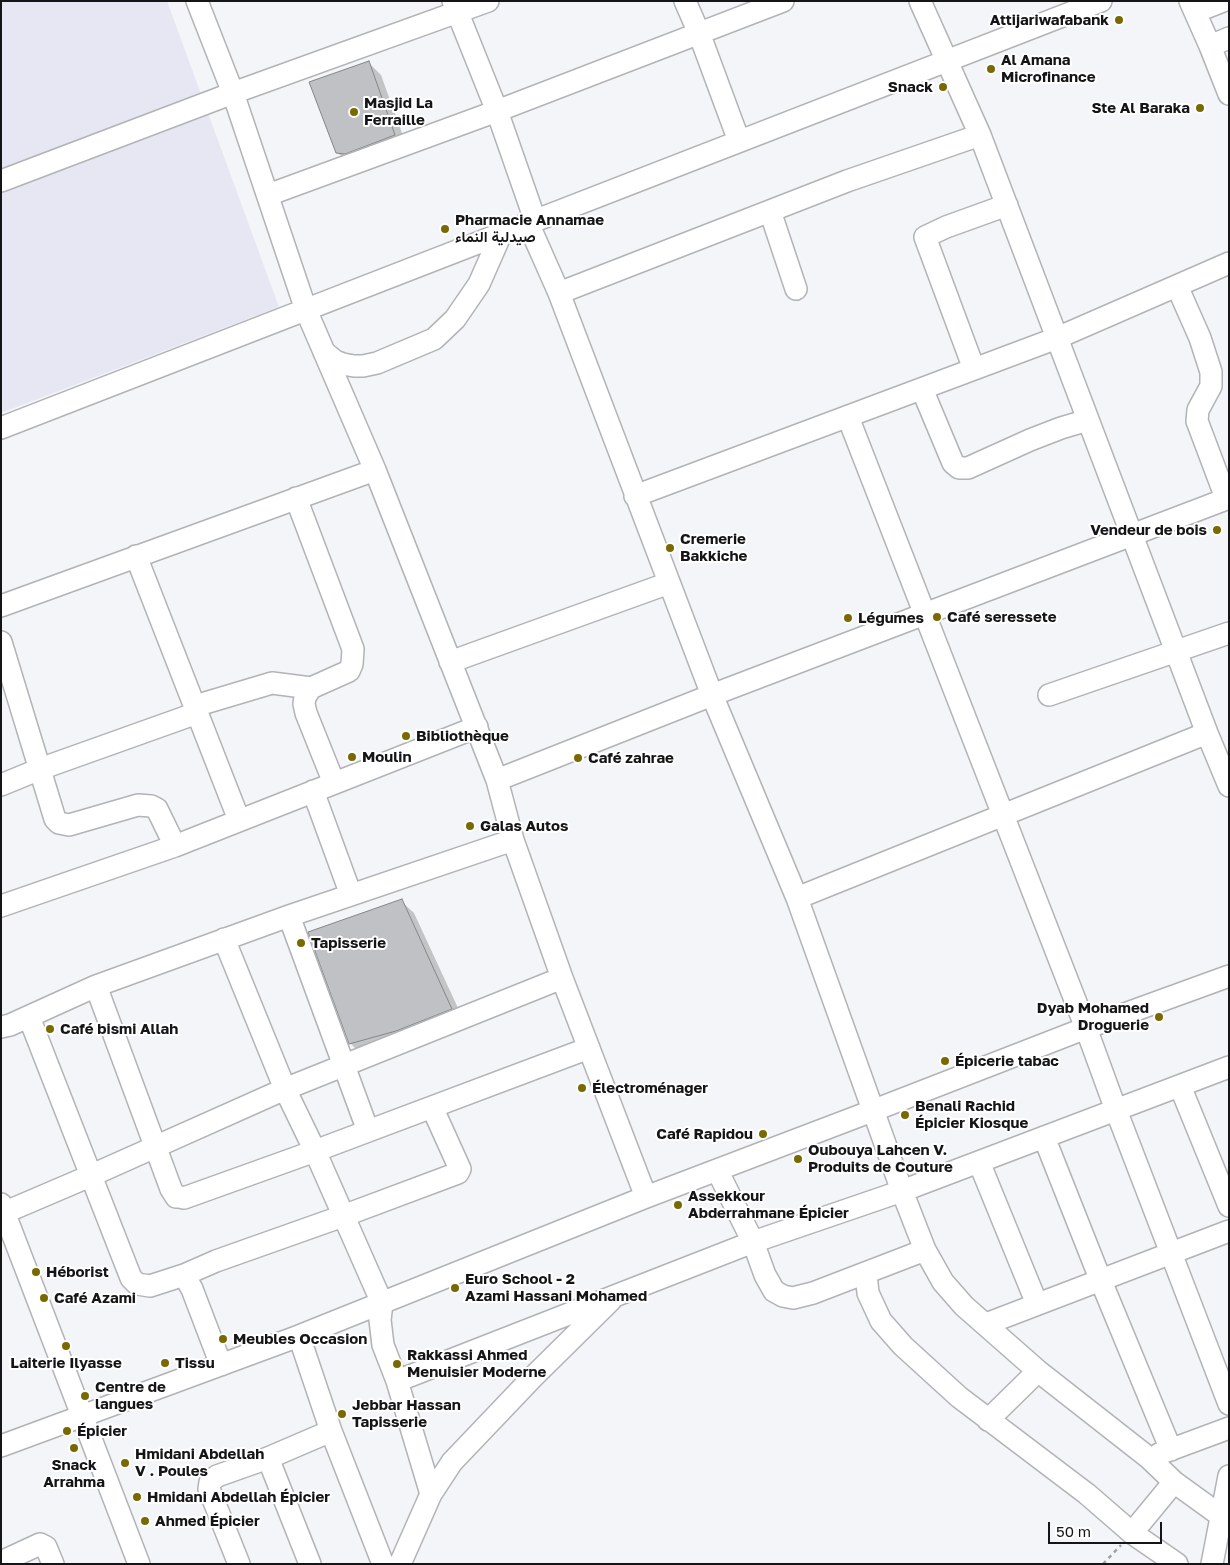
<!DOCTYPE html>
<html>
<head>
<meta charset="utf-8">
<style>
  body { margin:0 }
  #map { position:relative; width:1230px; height:1565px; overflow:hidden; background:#f4f5f8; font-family:"Golos Text",sans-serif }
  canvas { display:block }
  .frame { position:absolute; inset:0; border:2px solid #151517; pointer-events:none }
  .scale { position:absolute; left:1048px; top:1522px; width:114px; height:22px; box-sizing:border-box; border:2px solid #151517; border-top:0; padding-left:6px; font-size:15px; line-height:18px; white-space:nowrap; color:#151517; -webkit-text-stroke:4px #fff; paint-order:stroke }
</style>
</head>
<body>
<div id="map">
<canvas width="1230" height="1565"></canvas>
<div class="frame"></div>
<div class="scale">50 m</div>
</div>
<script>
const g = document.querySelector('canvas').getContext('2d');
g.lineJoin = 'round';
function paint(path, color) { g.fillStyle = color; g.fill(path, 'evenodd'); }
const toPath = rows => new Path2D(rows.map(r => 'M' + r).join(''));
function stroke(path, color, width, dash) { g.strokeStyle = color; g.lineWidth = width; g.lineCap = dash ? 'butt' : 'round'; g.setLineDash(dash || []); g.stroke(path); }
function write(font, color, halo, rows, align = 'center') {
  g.font = font + ' "Golos Text",Vazirmatn,sans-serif'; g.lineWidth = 4; g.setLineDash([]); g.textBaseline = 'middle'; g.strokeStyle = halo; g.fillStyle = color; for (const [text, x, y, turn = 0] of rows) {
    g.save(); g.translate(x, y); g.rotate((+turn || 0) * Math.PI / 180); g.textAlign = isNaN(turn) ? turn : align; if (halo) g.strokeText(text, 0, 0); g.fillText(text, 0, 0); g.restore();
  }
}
const built = toPath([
  [1,1,167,1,279,307,1,413]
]);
const shadow = toPath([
  [369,63,381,75,407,147,350,165,337,152],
  [401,901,414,913,464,1021,363,1056,350,1043]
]);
const building = toPath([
  [369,61,395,135,345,154,336,153,309,82,369,61],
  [402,899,452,1009,396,1031,349,1044,308,932,402,899]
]);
const path = toPath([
  [1103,1564,1121,1545]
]);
const minor = toPath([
  [197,1,233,93,306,310,375,470,497,780,513,840,562,978,646,1197],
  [453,1,497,111,535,220],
  [685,1,699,33,739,141],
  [920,1,980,135,1207,733,1229,786],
  [1190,1,1210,46,1229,94],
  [1195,12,1223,1],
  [1210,46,1229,38],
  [1,181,233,93,488,1],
  [268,195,497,111,783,1],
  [770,211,796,289],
  [528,223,559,293,712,695,797,898,902,1191,925,1250,943,1282,964,1306,1038,1371,1149,1458,1174,1482,1221,1516,1229,1517],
  [1177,286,1200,338,1211,372,1211,386,1198,410,1197,421,1226,498],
  [559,293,847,181,980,135],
  [324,352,335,361,343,364,354,366,363,366,377,363,434,339,455,319,479,284,501,234],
  [974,369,925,237,946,227,1007,205],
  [922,389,953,463,959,468,968,468,1030,440,1061,428,1088,420],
  [848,417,1086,1028,1116,1110,1229,1404],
  [1,428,1101,1],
  [635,496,1057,338,1229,263],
  [296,498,353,649,352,664,349,671,311,688,305,697,304,704,306,713,334,783],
  [136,556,239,820],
  [1,606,375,470],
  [1,642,55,819,59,823,69,825,138,805,151,806,157,809,175,846],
  [450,662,669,583],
  [1049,695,1229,633],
  [195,706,272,683,311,688],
  [497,780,712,695,1229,498],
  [1,785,40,769,197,713],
  [313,791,351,895],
  [797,898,1207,733],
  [1,906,175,846,477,727],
  [289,916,368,1131],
  [224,939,285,1089,315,1151,382,1303,380,1320,383,1345,397,1381,753,1242,902,1191,1229,1067],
  [96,986,171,1189,176,1197,180,1197,184,1198,315,1151,589,1048],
  [29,1017,131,1278,137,1284,150,1286,184,1275],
  [1,1027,10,1025,96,986,289,916,513,840],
  [1180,1086,1229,1206],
  [1044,1137,1101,1281,1171,1450],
  [979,1162,1037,1304],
  [717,1170,753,1242,765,1275,774,1291,783,1296,793,1298,813,1293,925,1250],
  [1,1204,139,1564],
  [1,1214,90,1176,285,1089,562,978],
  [866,1274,868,1293,881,1321,903,1346,959,1397,1087,1494,1132,1533,1177,1564],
  [986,1324,1229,1231],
  [299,1336,331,1431,383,1564],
  [221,1365,192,1289,184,1275,216,1261,343,1216,458,1173,460,1169,432,1107],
  [397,1381,431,1494],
  [988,1420,1038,1371],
  [1,1446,299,1336,646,1197,872,1111,1086,1028,1229,976],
  [1159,1454,1229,1428],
  [268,1458,310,1564],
  [1132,1533,1174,1482],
  [1,1562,40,1544,46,1547,53,1564],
  [239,1564,209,1489,210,1482,217,1476,268,1458,331,1431],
  [400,1564,431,1494,452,1462,533,1377,611,1300],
  [1212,1564,1229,1476]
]);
const markers = [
  [1119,20,5,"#786900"],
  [991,69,5,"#786900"],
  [943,87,5,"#786900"],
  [1200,108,5,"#786900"],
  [354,112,5,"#786900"],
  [445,229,5,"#786900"],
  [1217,530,5,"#786900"],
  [670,548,5,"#786900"],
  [937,617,5,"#786900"],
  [848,618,5,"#786900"],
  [406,736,5,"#786900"],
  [352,757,5,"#786900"],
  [578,758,5,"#786900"],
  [470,826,5,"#786900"],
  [301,943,5,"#786900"],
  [1159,1017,5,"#786900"],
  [50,1029,5,"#786900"],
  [945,1061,5,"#786900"],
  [582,1088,5,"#786900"],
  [905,1115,5,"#786900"],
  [763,1134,5,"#786900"],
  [798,1159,5,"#786900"],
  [678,1205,5,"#786900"],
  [36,1272,5,"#786900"],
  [455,1288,5,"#786900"],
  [44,1298,5,"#786900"],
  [223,1339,5,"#786900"],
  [66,1346,5,"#786900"],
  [165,1363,5,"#786900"],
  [397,1364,5,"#786900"],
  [85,1396,5,"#786900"],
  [342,1414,5,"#786900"],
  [67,1431,5,"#786900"],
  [74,1448,5,"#786900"],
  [125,1463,5,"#786900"],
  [137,1497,5,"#786900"],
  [145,1521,5,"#786900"]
];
const poiNames = [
  ["Attijariwafabank",1109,20,"right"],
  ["Al Amana",1001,60],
  ["Microfinance",1001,77],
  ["Snack",933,87,"right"],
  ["Masjid La",364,103],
  ["Ferraille",364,120],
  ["Ste Al Baraka",1190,108,"right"],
  ["Pharmacie Annamae",455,220],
  ["صيدلية النماء",455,237],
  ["Vendeur de bois",1207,530,"right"],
  ["Cremerie",680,539],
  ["Bakkiche",680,556],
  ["Café seressete",947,617],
  ["Légumes",858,618],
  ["Bibliothèque",416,736],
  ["Moulin",362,757],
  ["Café zahrae",588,758],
  ["Galas Autos",480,826],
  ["Tapisserie",311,943],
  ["Dyab Mohamed",1149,1008,"right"],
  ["Droguerie",1149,1025,"right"],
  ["Café bismi Allah",60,1029],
  ["Épicerie tabac",955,1061],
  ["Électroménager",592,1088],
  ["Benali Rachid",915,1106],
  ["Épicier Kiosque",915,1123],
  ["Café Rapidou",753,1134,"right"],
  ["Oubouya Lahcen V.",808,1150],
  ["Produits de Couture",808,1167],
  ["Assekkour",688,1196],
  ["Abderrahmane Épicier",688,1213],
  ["Héborist",46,1272],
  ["Euro School - 2",465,1279],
  ["Azami Hassani Mohamed",465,1296],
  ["Café Azami",54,1298],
  ["Meubles Occasion",233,1339],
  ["Rakkassi Ahmed",407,1355],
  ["Menuisier Moderne",407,1372],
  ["Laiterie Ilyasse",66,1363,"center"],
  ["Tissu",175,1363],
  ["Centre de",95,1387],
  ["langues",95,1404],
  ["Jebbar Hassan",352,1405],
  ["Tapisserie",352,1422],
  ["Épicier",77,1431],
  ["Hmidani Abdellah",135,1454],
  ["V . Poules",135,1471],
  ["Snack",74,1465,"center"],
  ["Arrahma",74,1482,"center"],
  ["Hmidani Abdellah Épicier",147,1497],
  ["Ahmed Épicier",155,1521]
];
paint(built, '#e6e7f2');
paint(shadow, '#0003');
paint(building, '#c0c1c4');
stroke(building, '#848588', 1);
stroke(minor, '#b2b3b6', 24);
stroke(path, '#a2a2a5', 2.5, [4, 4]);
stroke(minor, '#fff', 21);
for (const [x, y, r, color] of markers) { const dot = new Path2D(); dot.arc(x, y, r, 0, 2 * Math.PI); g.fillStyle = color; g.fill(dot); stroke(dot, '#fff', 2); }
write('bold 15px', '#151517', '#fff', poiNames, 'left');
</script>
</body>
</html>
